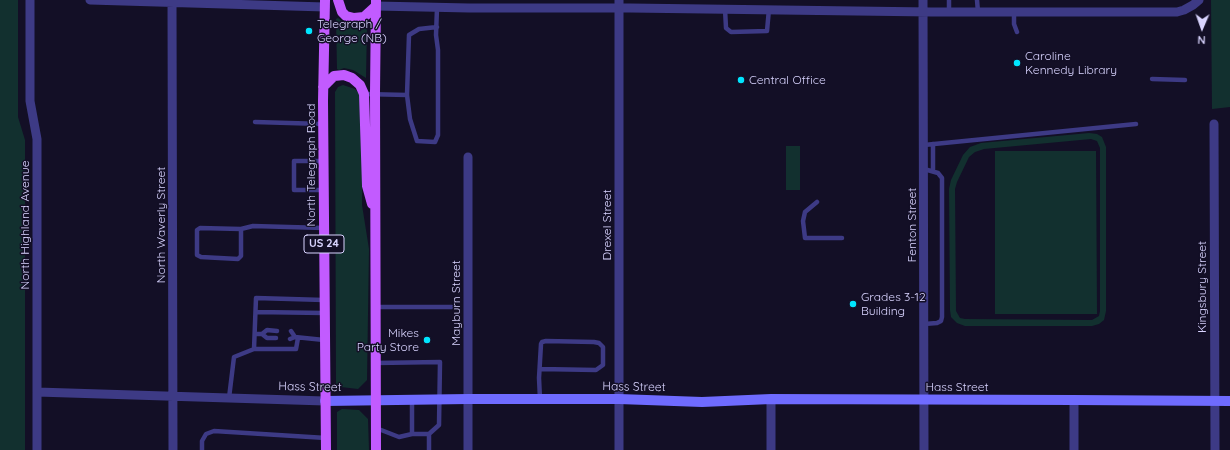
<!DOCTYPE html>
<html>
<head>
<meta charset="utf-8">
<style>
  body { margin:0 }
  #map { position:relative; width:1230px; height:450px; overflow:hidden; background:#130f26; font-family:Quicksand,sans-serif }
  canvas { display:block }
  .north { position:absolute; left:1182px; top:8px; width:40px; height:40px; -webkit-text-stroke:3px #130f26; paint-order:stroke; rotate:182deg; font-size:11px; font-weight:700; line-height:16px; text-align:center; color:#d9d4ff }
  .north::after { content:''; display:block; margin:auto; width:14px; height:18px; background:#d9d4ff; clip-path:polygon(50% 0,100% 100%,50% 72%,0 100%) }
</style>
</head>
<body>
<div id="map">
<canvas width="1230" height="450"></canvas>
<div class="north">N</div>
</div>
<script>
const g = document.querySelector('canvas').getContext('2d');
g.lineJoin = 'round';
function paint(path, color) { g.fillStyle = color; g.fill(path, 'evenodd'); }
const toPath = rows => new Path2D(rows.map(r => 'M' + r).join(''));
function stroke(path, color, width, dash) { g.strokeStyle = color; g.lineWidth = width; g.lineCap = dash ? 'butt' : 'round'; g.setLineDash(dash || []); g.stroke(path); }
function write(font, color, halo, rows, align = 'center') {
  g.font = font + ' Quicksand,sans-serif'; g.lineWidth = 3; g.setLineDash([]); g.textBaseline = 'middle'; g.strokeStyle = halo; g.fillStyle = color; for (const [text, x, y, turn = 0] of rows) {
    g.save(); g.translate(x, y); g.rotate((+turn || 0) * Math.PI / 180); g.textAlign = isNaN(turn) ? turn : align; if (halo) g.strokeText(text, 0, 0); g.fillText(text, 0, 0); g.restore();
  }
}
const green = toPath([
  [0,0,18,0,18,117,25,140,25,450,0,450],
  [1211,0,1230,0,1230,107,1212,109],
  [338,18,346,24,359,27,365,24,367,26,366,78,353,70,344,68,339,70,337,69,336,19],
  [343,85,355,89,360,95,363,105,362,205,369,249,367,380,358,389,341,387,337,386,336,383,335,92,338,87],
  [1089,133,1097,134,1102,137,1106,147,1106,311,1104,320,1099,324,1092,326,965,326,957,323,951,317,950,310,949,189,951,180,963,155,970,147,981,143],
  [1091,139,1097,141,1100,148,1100,311,1099,316,1092,320,965,319,960,318,956,311,955,189,957,182,969,157,975,152,984,149],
  [786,146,800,146,800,190,786,190],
  [995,151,1096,151,1097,314,995,314],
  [342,409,359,410,368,419,369,450,337,450,337,412]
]);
const lane = toPath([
  [949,0,949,12],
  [977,0,978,12],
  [725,9,726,28,731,32,767,31,769,9],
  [1014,12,1014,24,1017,32],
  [1152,79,1185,80],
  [364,94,407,95,410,119,417,141,435,142,438,135,438,50,436,35,437,8],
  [407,95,409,35,419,29,437,27],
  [255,122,323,124],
  [933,144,933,171],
  [924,145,1136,124],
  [924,169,938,173,942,178,942,317,941,321,937,323,924,324],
  [323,190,294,190,294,161,324,161],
  [817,202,805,212,803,221,805,238,842,238],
  [241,229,241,256,238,259,201,257,197,255,197,230,200,228,241,229,253,226,324,228],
  [376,307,452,307],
  [256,312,324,313],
  [291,331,295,337],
  [255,334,262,334,267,338,276,338],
  [262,334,267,330,277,331],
  [298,338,296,349,254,349,256,298,324,300],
  [290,339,295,337,324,340],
  [376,363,440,362,439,425,429,434],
  [229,398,234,357,254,349],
  [412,399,412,434],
  [540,399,539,378,541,344,542,342,546,341,594,342,599,343,603,347,603,365,596,370,540,369],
  [376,428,399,437,412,434,429,434,429,450],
  [202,450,202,441,206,434,214,431,326,438]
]);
const street = toPath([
  [30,0,30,101,37,139,37,450],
  [90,0,325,7],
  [172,0,173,450],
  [619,0,619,450],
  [923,0,924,450],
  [376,6,469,8,630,8,931,12,1177,12,1184,10,1193,5,1199,0],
  [1214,124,1215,450],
  [37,392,325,401],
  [771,399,771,450],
  [1074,400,1074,450],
  [468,450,468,157]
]);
const secondary = toPath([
  [325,401,468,399,619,399,702,402,771,399,1074,400,1230,401]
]);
const primary = toPath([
  [325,0,323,101,326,450],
  [338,0,342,12,346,16,354,18,364,17,376,6],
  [323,87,334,76,344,75,352,78,360,85,364,94,367,186,372,204],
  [376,450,375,93,376,0]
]);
const markers = [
  [309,31,4,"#00e5ff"],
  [1017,63,4,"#00e5ff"],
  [741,80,4,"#00e5ff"],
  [853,304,4,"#00e5ff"],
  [427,340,4,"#00e5ff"]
];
const shields = [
  [324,244,40]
];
const shieldNames = [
  ["US 24",324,244]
];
const poiNames = [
  ["Telegraph /",317,24],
  ["George (NB)",317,38],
  ["Caroline",1025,56],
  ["Kennedy Library",1025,70],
  ["Central Office",749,80],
  ["Grades 3-12",861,297],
  ["Building",861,311],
  ["Mikes",419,333,"right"],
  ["Party Store",419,347,"right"]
];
const streetNames = [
  ["North Telegraph Road",311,165,-90],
  ["North Highland Avenue",25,225,-90],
  ["North Waverly Street",161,225,-90],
  ["Drexel Street",607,225,-90],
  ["Fenton Street",912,225,-90],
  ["Kingsbury Street",1202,287,-90],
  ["Mayburn Street",456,303,-90],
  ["Hass Street",310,387,1],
  ["Hass Street",634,387,1],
  ["Hass Street",957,387]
];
paint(green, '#12302f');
stroke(lane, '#3d3a85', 4.5);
stroke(street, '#3d3a85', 9);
stroke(secondary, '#6f6bff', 10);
stroke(primary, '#c25bff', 10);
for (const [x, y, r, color] of markers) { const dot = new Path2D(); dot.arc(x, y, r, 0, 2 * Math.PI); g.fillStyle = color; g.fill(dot); stroke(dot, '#130f26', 1.5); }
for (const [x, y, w] of shields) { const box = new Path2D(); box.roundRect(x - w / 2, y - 9, w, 18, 3); g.fillStyle = '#130f26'; g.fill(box); stroke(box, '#d9d4ff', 1); }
write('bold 11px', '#d9d4ff', null, shieldNames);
write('12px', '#d9d4ff', '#130f26', poiNames, 'left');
write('12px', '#d9d4ff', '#130f26', streetNames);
</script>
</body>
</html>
